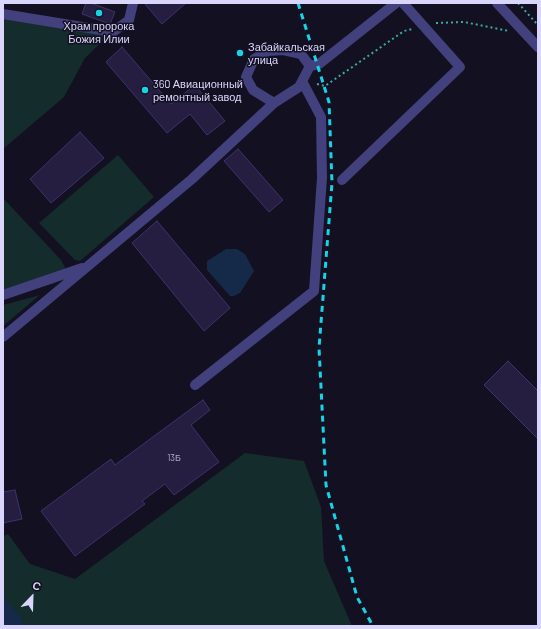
<!DOCTYPE html>
<html>
<head>
<meta charset="utf-8">
<style>
  body { margin:0 }
  #map { position:relative; width:541px; height:629px; overflow:hidden; background:#131022; font-family:Barlow,sans-serif }
  canvas { display:block }
  .frame { position:absolute; inset:0; border:4px solid #dad6fb; pointer-events:none }
  .north { position:absolute; left:12px; top:577px; width:40px; height:40px; -webkit-text-stroke:3px #131022; paint-order:stroke; rotate:23deg; font-size:11px; font-weight:700; line-height:16px; text-align:center; color:#dad6fb }
  .north::after { content:''; display:block; margin:auto; width:14px; height:18px; background:#dad6fb; clip-path:polygon(50% 0,100% 100%,50% 72%,0 100%) }
</style>
</head>
<body>
<div id="map">
<canvas width="541" height="629"></canvas>
<div class="frame"></div>
<div class="north">С</div>
</div>
<script>
const g = document.querySelector('canvas').getContext('2d');
g.lineJoin = 'round';
function paint(path, color) { g.fillStyle = color; g.fill(path, 'evenodd'); }
const toPath = rows => new Path2D(rows.map(r => 'M' + r).join(''));
function stroke(path, color, width, dash) { g.strokeStyle = color; g.lineWidth = width; g.lineCap = dash ? 'butt' : 'round'; g.setLineDash(dash || []); g.stroke(path); }
function write(font, color, halo, rows, align = 'center') {
  g.font = font + ' Barlow,sans-serif'; g.lineWidth = 3; g.setLineDash([]); g.textBaseline = 'middle'; g.strokeStyle = halo; g.fillStyle = color; for (const [text, x, y, turn = 0] of rows) {
    g.save(); g.translate(x, y); g.rotate((+turn || 0) * Math.PI / 180); g.textAlign = isNaN(turn) ? turn : align; if (halo) g.strokeText(text, 0, 0); g.fillText(text, 0, 0); g.restore();
  }
}
const green = toPath([
  [3,18,108,36,85,58,64,97,3,149],
  [118,155,154,197,80,261,75,260,39,223],
  [3,198,61,260,65,267,63,277,53,284,3,294],
  [40,295,3,326,3,305],
  [245,453,304,461,321,507,324,561,352,626,3,626,3,536,8,534,30,564,75,579]
]);
const water = toPath([
  [226,249,237,249,245,254,254,271,240,293,234,296,230,296,207,270,207,261],
  [3,597,21,617,23,626,3,626]
]);
const building = toPath([
  [86,3,91,3,115,12,110,24,82,14,86,3],
  [144,3,186,3,162,24,144,3],
  [122,47,171,104,195,85,225,121,207,135,190,114,167,133,106,62,122,47],
  [80,132,104,158,51,203,30,179,80,132],
  [238,149,283,200,269,212,224,161,238,149],
  [157,221,230,308,204,331,132,243,157,221],
  [508,361,538,391,538,439,484,385,508,361],
  [203,400,210,410,191,425,219,462,174,495,165,484,142,501,145,504,75,556,41,511,111,459,115,465,203,400],
  [15,490,22,519,3,523,3,492,15,490]
]);
const path = toPath([
  [518,3,538,25],
  [436,23,464,22,509,31],
  [317,84,325,86,404,31,412,29]
]);
const minor = toPath([
  [497,3,538,47],
  [3,14,113,32,129,20,133,3],
  [310,66,319,64,396,3],
  [274,103,253,90,246,77,254,59,268,51,283,50,301,54,310,66],
  [342,180,460,67,403,3],
  [3,295,82,268],
  [3,337,192,179,274,103,299,87,310,66],
  [195,385,314,291,322,178,321,117,302,81]
]);
const rail = toPath([
  [298,3,329,102,332,183,319,348,326,485,357,597,373,626]
]);
const markers = [
  [99,13,4,"#18d2e5"],
  [240,53,4,"#18d2e5"],
  [145,90,4,"#18d2e5"]
];
const numberNames = [
  ["13Б",174,458]
];
const poiNames = [
  ["Храм пророка",99,26,"center"],
  ["Божия Илии",99,39,"center"],
  ["Забайкальская",248,47],
  ["улица",248,60],
  ["360 Авиационный",153,84],
  ["ремонтный завод",153,97]
];
paint(green, '#142c2b');
paint(water, '#152948');
paint(building, '#251e41');
stroke(building, '#3e336b', 1);
stroke(path, '#3baaa2', 2, [2, 3]);
stroke(minor, '#42407d', 10);
stroke(rail, '#18d2e5', 3, [6, 5]);
for (const [x, y, r, color] of markers) { const dot = new Path2D(); dot.arc(x, y, r, 0, 2 * Math.PI); g.fillStyle = color; g.fill(dot); stroke(dot, '#131022', 1.5); }
write('9px', '#ada8cc', null, numberNames);
write('11px', '#dad6fb', '#131022', poiNames, 'left');
</script>
</body>
</html>
